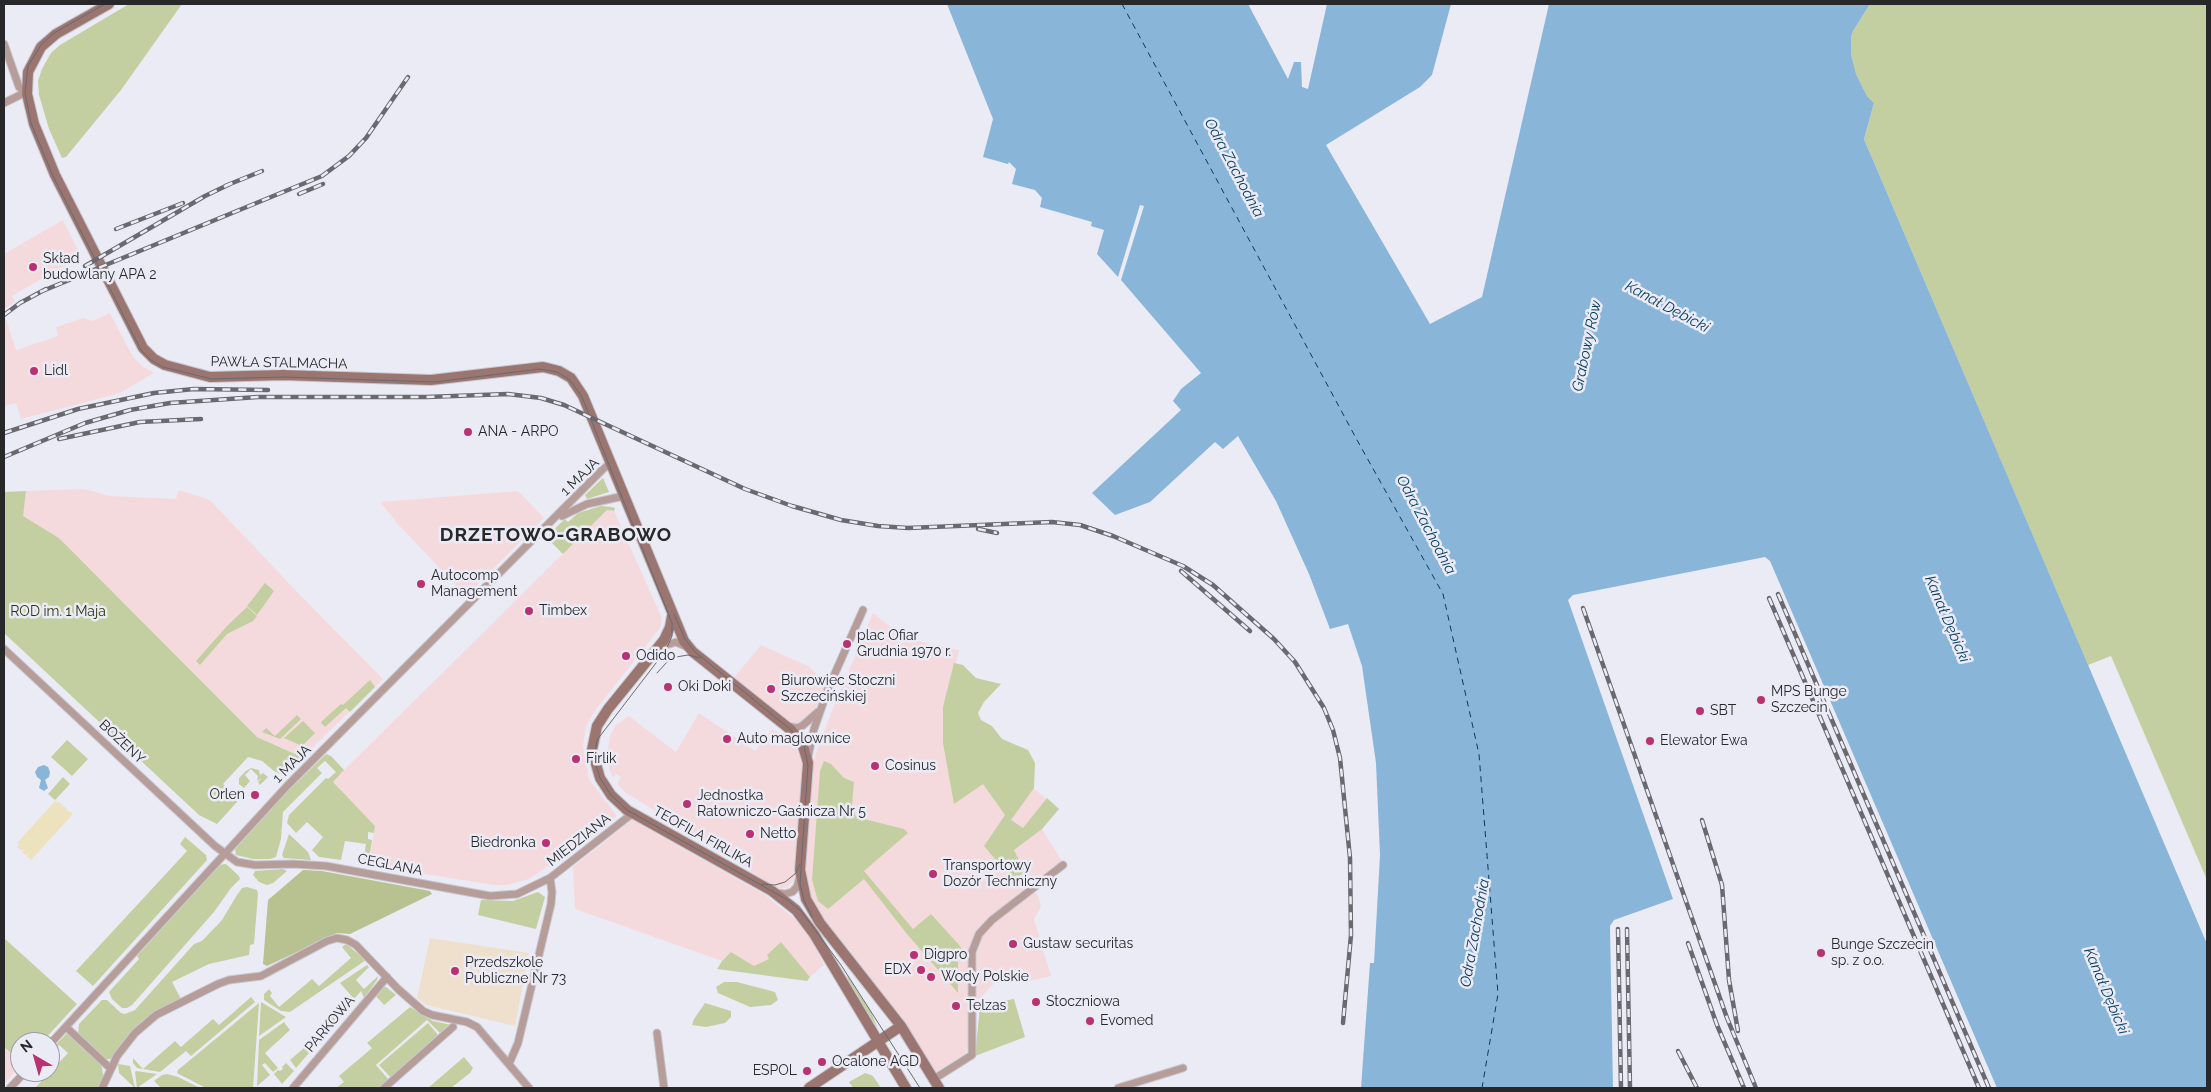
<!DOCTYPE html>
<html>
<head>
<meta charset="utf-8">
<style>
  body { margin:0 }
  #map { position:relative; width:2211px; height:1092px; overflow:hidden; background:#ebebf5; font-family:Raleway,sans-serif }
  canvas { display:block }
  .frame { position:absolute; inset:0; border:5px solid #28282b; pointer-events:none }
  .north { position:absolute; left:10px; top:1032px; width:50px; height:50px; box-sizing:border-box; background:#ebebf5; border:1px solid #9d9da4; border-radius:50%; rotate:322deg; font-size:14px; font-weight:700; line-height:20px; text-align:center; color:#28282b }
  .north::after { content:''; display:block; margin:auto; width:18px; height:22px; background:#b93171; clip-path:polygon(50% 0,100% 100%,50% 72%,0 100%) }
</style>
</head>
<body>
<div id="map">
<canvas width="2211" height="1092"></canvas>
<div class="frame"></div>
<div class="north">N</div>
</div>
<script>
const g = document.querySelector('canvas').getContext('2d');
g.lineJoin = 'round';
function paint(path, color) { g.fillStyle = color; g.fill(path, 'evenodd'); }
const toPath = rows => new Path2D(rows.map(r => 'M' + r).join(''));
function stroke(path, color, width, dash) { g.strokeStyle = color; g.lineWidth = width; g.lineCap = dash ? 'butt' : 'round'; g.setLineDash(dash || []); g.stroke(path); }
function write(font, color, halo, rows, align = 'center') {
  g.font = font + ' Raleway,sans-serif'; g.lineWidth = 5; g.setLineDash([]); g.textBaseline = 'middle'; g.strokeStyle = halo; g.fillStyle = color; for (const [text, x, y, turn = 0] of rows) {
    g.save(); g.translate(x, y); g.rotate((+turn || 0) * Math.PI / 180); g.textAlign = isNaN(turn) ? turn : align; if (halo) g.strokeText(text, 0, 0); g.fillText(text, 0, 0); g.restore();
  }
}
const commercial = toPath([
  [63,220,81,256,12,296,15,302,4,309,4,254],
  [110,313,133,357,142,366,154,373,120,393,21,419,16,403,4,406,4,321,6,319,16,350,58,336,56,327,83,318,93,321],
  [84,489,109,496,176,499,179,490,210,500,299,594,383,679,303,757,257,737,59,538,22,516,26,491],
  [518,491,544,518,466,596,397,523,380,502],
  [607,510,614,511,662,618,660,628,594,712,586,727,583,746,589,779,617,816,587,840,529,879,507,885,494,885,368,865,375,826,332,782],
  [873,613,904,638,959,650,943,715,1059,809,1042,829,1062,861,985,924,974,935,970,948,970,1039,965,1054,935,1073,811,906,805,881,811,767,831,713],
  [761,645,808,666,826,684,818,706,803,723,790,725,733,679],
  [699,713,755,751,772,729,796,742,803,755,797,877,788,887,777,889,720,850,626,793,617,784,621,777,616,774,613,778,609,768,607,755,610,736,616,725,629,716,676,752],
  [632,820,765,895,806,928,824,965,810,977,781,942,769,959,754,967,731,952,722,961,575,909,573,867],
  [1033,891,1038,895,1041,907,1034,919,1051,976,1021,983,1006,971,981,997,974,1001,974,951,982,934,992,922],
  [4,1047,20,1061,20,1066,4,1084]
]);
const education = toPath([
  [430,938,529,953,515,1026,426,1005,417,998]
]);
const green = toPath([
  [129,4,182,4,121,90,66,157,62,158,49,129,39,95,38,81,42,69,51,53,60,45],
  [1870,4,2207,4,2207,880,2111,656,2088,665,1864,139,1874,103,1867,96,1856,74,1851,54,1851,38,1853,31],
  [603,478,609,492,587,499,585,495],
  [26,491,23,516,59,538,257,737,304,758,285,776,274,771,262,761,248,757,223,784,238,801,217,824,199,815,4,633,4,492],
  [601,506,611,507,615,508,614,511,607,510,563,554,550,541,549,534,565,519,568,522,578,513],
  [265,583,274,591,257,615,247,606],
  [247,607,257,616,253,621,227,634,200,665,196,661,227,626],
  [954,663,963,665,976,678,1001,684,984,702,978,713,981,720,992,726,1002,739,1028,750,1035,763,1034,788,1011,820,1023,828,1047,798,1059,809,1042,829,1014,850,1025,872,1013,880,984,846,1005,815,983,784,954,804,943,743,943,707],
  [370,680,375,687,350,712,346,708,325,727,321,723,322,721,341,704,343,705],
  [297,715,301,719,280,739,262,732,266,728,275,736],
  [303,721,315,733,302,746,284,738],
  [67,740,88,759,72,776,51,757],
  [326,754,331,756,344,770,333,782,375,826,374,833,368,832,368,839,372,840,368,865,363,864,366,844,345,841,341,860,319,857,312,850,323,837,307,822,296,833,287,823,289,815,326,778,328,779,336,772,325,761,317,768,322,773,283,812,281,839,276,857,270,859,253,859,236,855,235,849,281,798],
  [824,761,831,764,844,778,854,782,852,805,856,817,904,829,908,833,864,871,913,929,931,914,960,946,965,955,958,956,958,993,907,934,864,879,828,909,818,901,812,880,820,771],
  [251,768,259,770,260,775,263,773,268,777,260,785,258,782,262,778,257,781,258,776,251,769,245,775,250,781,244,788,239,784,239,778,246,771],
  [63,777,70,784,55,800,48,794],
  [289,834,308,852,311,860,284,858,282,855],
  [185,837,206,855,207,860,93,986,76,971,187,851,180,844],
  [226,864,239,876,240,879,231,888,214,912,132,1005,127,1008,122,1008,112,999,109,992,139,959,137,956,219,865],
  [283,869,287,871,273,883,267,885,259,882,253,875,255,871],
  [247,887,257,890,258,894,254,944,250,945,249,955,209,964,172,982,181,999,160,1009,142,1021,125,1039,112,1059,106,1059,78,1034,79,1024,102,1000,107,1000,121,1013,125,1014,135,1010,194,944,202,941,222,920,237,895,242,888],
  [538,892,545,897,536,929,478,915,481,900,513,901],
  [4,938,77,1004,42,1042,20,1042,20,1061,4,1047],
  [781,942,810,977,807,981,717,969,722,961,731,952,754,966,769,959,767,955],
  [346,944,366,960,290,1012,281,1011,264,1000,264,994,269,989,272,993,270,996,279,1007,312,979,319,986,351,958,342,947],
  [367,965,369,967,356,980,364,989,378,976,377,980,364,998,361,991,354,999,340,983],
  [847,975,871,1012,878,1029,848,981],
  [724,982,737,982,775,992,778,1000,771,1005,750,1007,718,993,716,987],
  [386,987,396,995,384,1005,375,995,381,988],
  [251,997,255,1002,191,1056,186,1051,160,1072,137,1068,133,1063,133,1058,143,1069,175,1041,181,1047,213,1019,219,1025],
  [1014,999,1025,1037,975,1056,980,1007,983,1002,988,1004],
  [348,1000,351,1002,330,1027,325,1021],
  [261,1002,286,1017,259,1036],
  [259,1003,253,1088,206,1088,177,1073,178,1070],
  [705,1003,731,1011,731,1017,725,1023,706,1027,692,1025,694,1019],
  [410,1007,433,1021,451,1025,441,1034,427,1020,376,1065,389,1080,379,1088,336,1088,344,1082,339,1076,372,1048,367,1043],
  [284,1022,290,1030,265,1053,278,1068,273,1072,265,1063,262,1065,270,1075,257,1086,259,1040],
  [428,1023,439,1036,391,1078,379,1065],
  [68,1032,101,1063,104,1079,99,1088,35,1088,68,1053,59,1045,50,1054,50,1051],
  [304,1048,309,1053,296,1068,290,1060],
  [464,1057,473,1068,470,1073,451,1088,428,1088],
  [286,1063,294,1071,282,1084,274,1074,278,1070,280,1071,283,1069,282,1067],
  [118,1064,130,1066,135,1088,119,1073],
  [136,1071,157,1074,137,1088,135,1072],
  [865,1073,873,1076,881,1088,853,1088,849,1082],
  [162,1075,167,1074,178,1077,200,1088,161,1088,154,1081]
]);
const forest = toPath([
  [303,870,322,871,430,891,432,894,350,934,337,933,267,966,263,964,268,900]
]);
const sand = toPath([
  [57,799,56,803,59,802,63,805,62,807,64,806,68,810,66,812,69,811,73,814,31,860,27,856,29,853,25,855,22,852,24,849,21,850,17,847,19,844,17,843]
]);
const water = toPath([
  [947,4,1248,4,1288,79,1294,62,1301,62,1302,87,1308,89,1327,4,1451,4,1432,75,1420,87,1326,145,1430,324,1482,297,1549,4,1870,4,1853,31,1851,38,1851,54,1856,74,1867,96,1874,103,1864,139,2207,944,2207,1088,1997,1088,1770,561,1765,557,1573,595,1568,600,1673,899,1614,920,1610,926,1613,1088,1361,1088,1370,963,1374,963,1380,855,1376,763,1362,666,1348,624,1330,629,1309,574,1276,501,1238,436,1223,449,1215,442,1150,502,1115,515,1092,493,1181,410,1173,401,1181,389,1201,373,1121,280,1144,206,1140,205,1118,277,1097,254,1104,230,1091,226,1092,222,1040,207,1042,198,1035,190,1012,184,1016,169,1009,162,1008,164,983,157,993,119],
  [44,765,48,767,50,772,49,777,45,780,48,788,44,791,39,788,41,780,37,777,35,772,38,767]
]);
const ferry = toPath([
  [1122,4,1357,440,1443,594,1479,754,1498,994,1482,1088]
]);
const street = toPath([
  [4,44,19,87,26,92],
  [4,103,26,92],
  [562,516,587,504,624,496],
  [660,647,676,642,687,647],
  [4,649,215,846,237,862,255,865,293,864,326,866,490,896,517,894,550,878],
  [787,726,797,728,802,726,818,712],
  [808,757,814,729,828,689,863,610],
  [777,893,785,894,792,892,797,887,800,876],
  [66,1027,111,1069,102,1088],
  [657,1033,664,1088],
  [50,1044,287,786,604,468,611,464],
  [509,1064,518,1043,551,904,552,892,550,878,633,813],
  [111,1069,117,1056,135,1033,156,1015,218,984,229,980,261,976,327,941,337,938,347,940,356,945,398,989,423,1011,432,1015,467,1022,477,1027,529,1088],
  [934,1079,972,1055,972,952,979,934,992,920,1063,865],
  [10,1088,25,1072],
  [293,1088,387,977],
  [384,1088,453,1027],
  [1118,1088,1183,1068]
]);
const secondary = toPath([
  [109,4,56,34,41,47,28,72,27,94,34,124,55,175,143,348,154,359,165,365,210,377,283,375,431,380,543,367,559,371,571,378,583,396,684,641,693,652,791,730,802,743,808,763,800,870,806,899,820,923,901,1026,939,1088],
  [672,616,670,627,664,640,608,709,597,726,592,750,600,778,611,795,627,810,772,891,796,910,814,934,906,1088],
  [809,1088,901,1026]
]);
const tram = toPath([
  [105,4,54,33,41,45,28,66,25,93,31,123,53,176,141,350,151,360,163,367,212,379,283,377,435,382,540,369,557,372,570,380,582,397,672,623,672,636,666,650,597,740,594,758,600,778,611,795,627,810,786,899,801,911,841,965,920,1088],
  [674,614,685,639,695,652,791,730,804,746,808,765,800,884,804,900,812,917],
  [657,673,667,662,676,657,688,655,700,658],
  [762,884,775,885,785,882,796,873,800,864]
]);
const rail = toPath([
  [225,186,262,171],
  [299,194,323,184],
  [116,229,183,203],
  [85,266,205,196,230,184],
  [40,292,322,176,349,156,366,138,408,77],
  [4,315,20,303,46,289],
  [4,433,78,409,154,393,194,389,268,390],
  [59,439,140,422,201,419],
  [4,457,85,423,130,410,170,403,258,397,427,397,508,394,541,398,564,405,745,489,792,506,841,520,878,526,908,528,1052,522,1080,525,1113,536,1183,566,1213,585,1274,639,1295,662,1324,708,1333,730,1340,758,1350,858,1351,935,1343,1023],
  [978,529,997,533],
  [1181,571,1250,631],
  [1778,594,1989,1088],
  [1769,598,1979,1088],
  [1583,608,1727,1018,1756,1088],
  [1702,820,1722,885,1729,980,1738,1031],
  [1618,929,1621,1088],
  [1627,929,1630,1088],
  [1688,943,1717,1025,1744,1088],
  [1678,1051,1697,1088]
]);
const markers = [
  [33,267,5,"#b93171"],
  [34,371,5,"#b93171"],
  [468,432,5,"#b93171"],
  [421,584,5,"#b93171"],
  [529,611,5,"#b93171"],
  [847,644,5,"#b93171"],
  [626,656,5,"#b93171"],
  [668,687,5,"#b93171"],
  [771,689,5,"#b93171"],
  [1761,700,5,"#b93171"],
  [1700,711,5,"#b93171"],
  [727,739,5,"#b93171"],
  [1650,741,5,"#b93171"],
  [576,759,5,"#b93171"],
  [875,766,5,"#b93171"],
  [255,795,5,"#b93171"],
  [687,804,5,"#b93171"],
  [750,834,5,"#b93171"],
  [546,843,5,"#b93171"],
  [933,874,5,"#b93171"],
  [1013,944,5,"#b93171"],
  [1821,953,5,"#b93171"],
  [914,955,5,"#b93171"],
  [921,970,5,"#b93171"],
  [455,971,5,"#b93171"],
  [931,977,5,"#b93171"],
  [1036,1002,5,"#b93171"],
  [956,1006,5,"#b93171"],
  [1090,1021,5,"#b93171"],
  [822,1062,5,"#b93171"],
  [807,1071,5,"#b93171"]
];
const poiNames = [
  ["Skład",43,259],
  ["budowlany APA 2",43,275],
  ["Lidl",44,371],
  ["ANA - ARPO",478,432],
  ["Autocomp",431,576],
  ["Management",431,592],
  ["Timbex",539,611],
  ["plac Ofiar",857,636],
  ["Grudnia 1970 r.",857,652],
  ["Odido",636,656],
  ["Biurowiec Stoczni",781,681],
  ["Szczecińskiej",781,697],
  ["Oki Doki",678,687],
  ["MPS Bunge",1771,692],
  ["Szczecin",1771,708],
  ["SBT",1710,711],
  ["Auto maglownice",737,739],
  ["Elewator Ewa",1660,741],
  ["Firlik",586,759],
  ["Cosinus",885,766],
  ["Orlen",245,795,"right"],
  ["Jednostka",697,796],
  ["Ratowniczo-Gaśnicza Nr 5",697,812],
  ["Netto",760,834],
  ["Biedronka",536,843,"right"],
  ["Transportowy",943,866],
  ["Dozór Techniczny",943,882],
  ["Gustaw securitas",1023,944],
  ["Bunge Szczecin",1831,945],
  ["sp. z o.o.",1831,961],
  ["Digpro",924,955],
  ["Przedszkole",465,963],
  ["Publiczne Nr 73",465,979],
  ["EDX",911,970,"right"],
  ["Wody Polskie",941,977],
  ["Stoczniowa",1046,1002],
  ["Telzas",966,1006],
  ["Evomed",1100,1021],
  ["Ocalone AGD",832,1062],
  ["ESPOL",797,1071,"right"]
];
const streetNames = [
  ["PAWŁA STALMACHA",279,363,1],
  ["1 MAJA",580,477,-44],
  ["BOŻENY",122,742,43],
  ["1 MAJA",292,764,-45],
  ["TEOFILA FIRLIKA",703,837,29],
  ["MIEDZIANA",579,840,-38],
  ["CEGLANA",390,865,11],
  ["PARKOWA",330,1024,-50]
];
const parkNames = [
  ["ROD im. 1 Maja",58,612]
];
const waterNames = [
  ["Odra Zachodnia",1234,168,62],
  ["Kanał Dębicki",1667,307,28],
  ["Grabowy Rów",1587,346,-78],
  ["Odra Zachodnia",1426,525,62],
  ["Kanał Dębicki",1947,619,67],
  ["Odra Zachodnia",1475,933,-80],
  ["Kanał Dębicki",2106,991,67]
];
const districtNames = [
  ["DRZETOWO-GRABOWO",556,535]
];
paint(commercial, '#f5dadd');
paint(education, '#eee0cd');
paint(green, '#c4cfa1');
paint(forest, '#b7c290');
paint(sand, '#ece2bd');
paint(water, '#89b5d8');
stroke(ferry, '#043c5e', 1, [6, 5]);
stroke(street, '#c8c8d1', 9);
stroke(secondary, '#c8c8d1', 12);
stroke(street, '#b69d99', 7);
stroke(secondary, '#9b7671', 10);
stroke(tram, '#69696f', 1);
stroke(rail, '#69696f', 4.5);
stroke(rail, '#ebebf5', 2.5, [8]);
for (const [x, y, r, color] of markers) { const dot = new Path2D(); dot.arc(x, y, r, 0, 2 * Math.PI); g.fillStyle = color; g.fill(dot); stroke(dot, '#ebebf5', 2); }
write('14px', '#28282b', '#ebebf5', poiNames, 'left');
write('14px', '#28282b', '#ebebf5', streetNames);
write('14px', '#2e350e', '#ebebf5', parkNames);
write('italic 15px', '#043c5e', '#ebebf5', waterNames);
g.letterSpacing = '1px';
write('bold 19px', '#28282b', '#ebebf5', districtNames);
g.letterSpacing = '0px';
</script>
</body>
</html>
